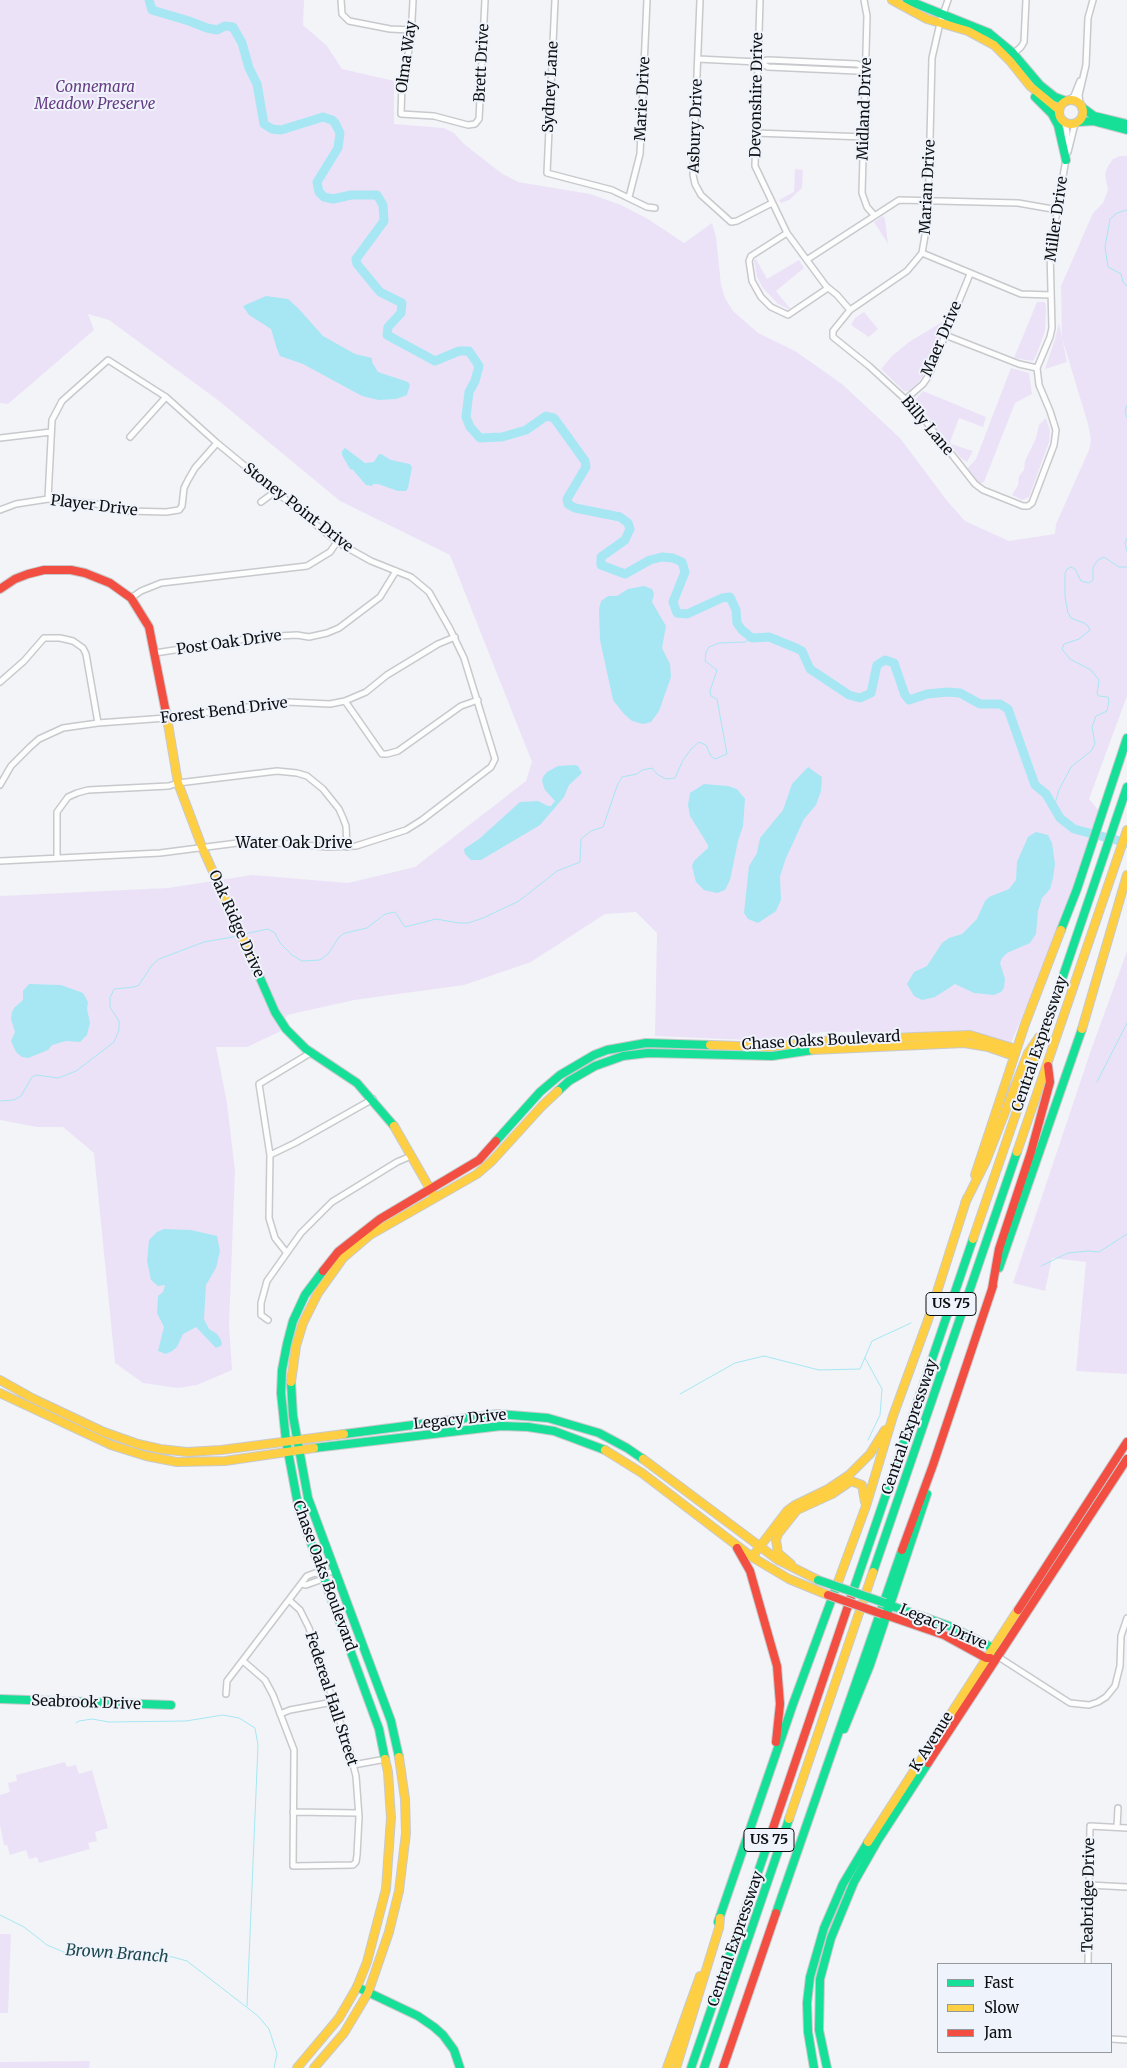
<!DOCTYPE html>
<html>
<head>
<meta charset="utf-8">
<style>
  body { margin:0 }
  #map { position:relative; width:1127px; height:2068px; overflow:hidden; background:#f2f4f8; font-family:Merriweather,serif }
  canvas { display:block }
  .legend { position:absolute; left:937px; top:1963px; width:175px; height:90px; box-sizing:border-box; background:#eff3fb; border:1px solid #95989d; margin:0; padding:6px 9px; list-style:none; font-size:15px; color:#0d0f11 }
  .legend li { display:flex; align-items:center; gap:10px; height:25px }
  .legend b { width:25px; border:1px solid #95989d }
</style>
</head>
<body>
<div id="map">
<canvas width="1127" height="2068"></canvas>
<ul class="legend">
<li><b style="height:6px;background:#16e098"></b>Fast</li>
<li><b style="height:6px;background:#ffcf43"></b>Slow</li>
<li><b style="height:6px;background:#f24e42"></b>Jam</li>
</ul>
</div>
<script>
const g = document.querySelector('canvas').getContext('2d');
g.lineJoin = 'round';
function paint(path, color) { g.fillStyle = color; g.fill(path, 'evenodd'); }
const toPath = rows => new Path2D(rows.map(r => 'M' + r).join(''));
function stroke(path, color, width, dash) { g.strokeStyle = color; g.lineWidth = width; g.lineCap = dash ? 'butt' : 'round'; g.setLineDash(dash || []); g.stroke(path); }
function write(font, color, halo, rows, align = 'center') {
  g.font = font + ' Merriweather,serif'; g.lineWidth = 4; g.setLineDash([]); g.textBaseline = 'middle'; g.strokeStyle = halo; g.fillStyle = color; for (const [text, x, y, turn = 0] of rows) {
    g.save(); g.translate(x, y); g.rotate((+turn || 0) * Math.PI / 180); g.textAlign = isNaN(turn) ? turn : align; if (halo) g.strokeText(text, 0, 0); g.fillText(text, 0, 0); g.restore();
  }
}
const green = toPath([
  [0,0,304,0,303,25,327,46,342,69,394,81,394,124,444,128,454,133,464,144,501,173,518,182,590,194,621,205,648,219,684,243,712,223,716,237,721,285,725,298,733,311,758,333,795,351,842,384,900,438,948,502,965,521,1009,541,1055,534,1056,524,1089,450,1091,440,1088,424,1062,338,1061,286,1093,213,1103,203,1108,190,1105,174,1108,166,1113,159,1120,156,1127,156,1127,696,1089,799,1100,812,1060,927,1011,1043,971,1032,822,1032,770,1041,655,1036,657,933,636,912,605,914,531,962,464,985,354,1000,287,1015,281,1031,247,1047,216,1047,227,1103,235,1171,229,1325,232,1370,197,1385,178,1388,143,1383,115,1363,94,1153,63,1127,37,1127,0,1120,0,896,168,888,252,875,348,883,415,867,526,781,532,762,450,555,340,501,219,401,109,320,88,314,94,330,8,404,0,403],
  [795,169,803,170,802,188,789,200,781,203,779,200,794,192],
  [883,216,885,219,888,244,874,222],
  [756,259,767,279,799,260,804,268,776,291,792,311,778,304,763,288,757,277,754,260],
  [1037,302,1045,302,1046,308,1045,331,1036,356,1033,361,1014,358],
  [864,312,878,329,869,337,851,325,855,318],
  [947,319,923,377,909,391,904,391,881,369,892,356,909,342],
  [1059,323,1067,362,1045,369,1055,339],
  [1011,368,1029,373,1032,394,1015,403,984,482,978,484,967,472,967,469,976,459],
  [923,391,986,417,983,427,959,418,950,442,951,444,973,451,967,462,961,458,915,400],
  [1046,418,1050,431,1049,442,1029,497,1022,500,1012,495,1018,485,1019,476,1024,470,1025,461,1036,438,1039,425],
  [1127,951,1127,1374,1076,1371,1086,1262,1052,1258,1045,1291,1013,1283,1090,1053],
  [65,1762,67,1767,76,1765,79,1774,92,1770,108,1828,95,1832,97,1841,88,1843,90,1849,39,1863,37,1857,29,1859,26,1850,10,1855,7,1845,4,1845,0,1825,0,1795,10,1792,8,1783,17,1781,16,1775],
  [0,1934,11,1934,8,2013,0,2013],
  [90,2061,89,2068,0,2068,0,2062]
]);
const water = toPath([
  [266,296,288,299,298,308,323,336,355,354,372,358,372,362,378,372,408,382,410,385,407,395,396,399,378,400,362,396,303,364,280,356,277,349,271,329,249,315,243,306],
  [345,448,365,463,374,462,379,454,381,454,391,460,410,464,412,467,408,488,406,491,398,491,378,484,373,484,372,486,366,485,353,470,350,469,342,455,342,451],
  [644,586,652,589,654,594,652,602,666,626,662,648,670,664,671,677,659,711,651,722,643,724,632,721,624,714,613,700,600,640,599,609,601,601,608,596,617,596,628,589],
  [575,765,578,766,582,773,569,785,564,797,540,825,481,860,471,860,465,854,464,849,479,839,520,802,538,801,548,806,551,806,555,801,545,790,542,781,543,777,547,772,558,766],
  [808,767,822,777,821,791,816,805,804,819,786,858,780,876,781,900,776,911,758,923,748,919,744,913,749,866,757,853,760,838,783,810,792,784],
  [704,784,728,786,737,789,745,799,743,826,738,841,730,880,725,890,717,893,704,890,696,882,692,866,694,861,708,848,708,845,690,816,688,805,690,793],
  [1036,832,1048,835,1052,843,1055,864,1053,878,1050,889,1042,898,1038,911,1036,934,1030,943,1007,953,1002,958,1000,963,1005,979,1004,988,1001,992,994,995,974,993,955,984,935,997,927,999,922,1000,914,996,907,984,914,972,927,966,942,943,949,938,962,934,977,919,985,901,989,897,1009,889,1016,880,1017,862,1028,837],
  [29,984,61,985,83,993,88,1002,87,1009,90,1023,87,1035,80,1042,66,1041,52,1045,48,1050,28,1058,22,1057,16,1052,11,1041,15,1032,11,1019,12,1012,14,1008,23,1000,23,991],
  [164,1229,191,1230,217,1236,220,1251,216,1268,206,1285,204,1319,209,1329,217,1334,221,1340,222,1345,216,1348,196,1327,183,1334,177,1347,172,1351,166,1354,158,1351,164,1327,157,1313,158,1296,163,1292,165,1285,158,1286,151,1280,147,1261,149,1240,157,1232]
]);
const stream = toPath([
  [1127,210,1117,213,1110,219,1105,247,1108,267,1121,274,1123,282,1127,286],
  [1127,405,1125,411,1127,418],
  [1127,538,1125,543,1127,551],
  [1054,807,1059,790,1071,767,1091,751,1095,744,1092,727,1096,716,1107,711,1109,701,1108,697,1099,696,1097,694,1099,680,1091,670,1070,659,1062,649,1064,644,1079,639,1090,630,1088,626,1084,623,1071,618,1068,613,1065,597,1065,573,1067,569,1071,567,1075,569,1081,581,1089,583,1093,580,1093,567,1098,560,1104,557,1119,567,1127,567],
  [244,934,268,929,275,933,280,943,292,955,302,961,320,960,328,954,339,937,345,933,367,928,385,914,395,912,405,927,436,919,459,923,468,923,483,918,519,901,557,871,580,862,581,839,591,831,603,827,617,786,622,777,637,774,642,770,652,768,657,774,666,779,675,778,683,760,691,749,699,742,706,745,711,756,715,759,727,754,717,699,711,696,710,691,717,670,705,661,706,652,709,647,719,643,745,642,752,638],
  [1097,1082,1127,1023],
  [0,1101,14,1100,21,1096,32,1077,36,1075,58,1078,76,1071,114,1042,119,1030,119,1021,110,1007,110,998,114,989,134,987,139,985,152,965,159,959,204,942,238,936],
  [1041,1266,1068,1253,1088,1251,1099,1252,1127,1234],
  [865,1358,882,1389,880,1415,868,1440],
  [680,1394,735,1363,764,1356,819,1370,860,1369,872,1341,911,1323],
  [76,1723,79,1721,92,1719,109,1722,186,1721,223,1715,239,1718,255,1728,258,1745,247,2006],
  [0,1915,24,1927,47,1945,66,1953,173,1957,187,1961,258,2016,269,2029,277,2054,274,2068]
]);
const river = toPath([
  [149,0,152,10,189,21,207,28,217,30,225,26,233,27,242,43,249,68,257,84,264,124,272,129,281,130,323,117,332,120,335,123,340,133,338,148,317,182,319,192,324,197,333,199,351,195,377,195,383,205,384,221,356,259,357,264,380,292,402,303,401,313,388,327,387,335,435,361,459,351,469,351,479,366,475,381,469,392,466,417,470,427,480,438,502,437,526,430,546,416,554,418,585,461,586,467,567,499,568,504,575,508,620,517,628,523,630,529,625,540,601,557,601,565,625,574,650,560,662,557,673,558,682,562,685,572,673,602,677,613,687,614,722,598,730,597,736,610,737,623,742,630,752,638,769,637,796,648,802,651,810,669,849,695,860,698,871,693,877,665,885,660,894,663,905,695,909,700,927,694,947,692,960,693,980,704,1000,704,1008,709,1035,785,1046,794,1060,818,1074,829,1127,843]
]);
const street = toPath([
  [341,0,342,14,349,21,390,29,412,30],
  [413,0,411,40,402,83,401,114,434,116,468,125,475,124,479,119,485,0],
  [555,0,547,173,612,190,647,207,655,208],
  [700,0,693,175,695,184,701,195,731,222,737,221,772,203],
  [760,0,755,166,787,233,826,286,837,295,850,310],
  [864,0,867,16,862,193,867,207,874,215],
  [948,0,940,23,932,58,928,218,922,253,907,271,850,310,833,331,833,337,869,366,916,409,975,484,983,490,1023,506,1028,506,1032,503,1054,445,1056,430,1050,411,1039,385,1037,368,1050,337,1052,328,1050,252,1066,159],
  [1013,54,1021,47,1024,42,1026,0],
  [698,59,758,62,768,60,857,64,866,68],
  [759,62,768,67,857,71,866,68],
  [1069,100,1074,96,1080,81],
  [1080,104,1079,95,1086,65,1088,18,1093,0],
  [1065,123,1067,132,1066,151],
  [756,133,865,137],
  [1068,152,1075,124],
  [629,197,640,154,647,0],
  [787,233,751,256,749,261,752,281,761,297,771,307,788,315,828,288],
  [922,253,1021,294,1051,295],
  [808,259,899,200,1018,203,1058,210],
  [945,335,1019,364,1037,368],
  [906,399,923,384,929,375,970,274],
  [130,437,166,397],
  [0,438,51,432],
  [261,502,276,491],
  [0,510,16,504,48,499,96,504,128,511,166,512,179,510,182,506,184,488,188,480,195,468,217,443],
  [131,598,141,591,161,583,307,566,330,552,337,542],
  [155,653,259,637,297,635,309,637,327,633,339,628,380,597,396,571],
  [0,682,24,661,44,638,60,638,73,641,83,648,86,654,98,723],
  [345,701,382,754,387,754,398,751,461,706,478,700],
  [0,785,11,766,30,747,39,739,63,728,98,723,166,718,269,704,287,702,330,704,345,701,366,692,387,675,438,644,455,637],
  [57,858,57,812,68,797,77,793,88,790,169,786,178,783,277,771,297,773,307,776,323,789,339,809,343,818,346,826,347,847],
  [0,861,160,853,253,841,328,847,356,846,406,830,422,820,491,767,495,759,464,658,450,629,429,592,411,577,371,561,337,542,217,443,166,397,108,360,62,401,52,420,48,499],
  [270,1155,295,1143,373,1099],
  [286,1252,275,1238,269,1218,270,1155,259,1084,312,1052],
  [268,1320,261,1315,261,1303,267,1281,301,1233,332,1202,397,1162,411,1156],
  [302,1584,306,1585,320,1580,322,1575],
  [997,1656,1070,1703,1089,1705,1098,1702,1106,1697,1115,1686,1120,1666,1121,1636,1127,1618],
  [243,1661,265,1680,273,1695,294,1750,293,1866,353,1865,356,1862,357,1855,359,1817,356,1776,349,1749,309,1628,300,1610,289,1600],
  [226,1694,227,1681,307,1576,315,1573,322,1575,333,1571],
  [280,1714,290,1710,333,1702],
  [353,1765,386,1759],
  [293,1812,358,1813],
  [1117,1827,1118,1808],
  [1089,1885,1127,1887],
  [1088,1964,1090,1826,1127,1828],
  [1111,2039,1127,2040]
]);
const fast = toPath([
  [907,0,989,33,1012,52,1040,85,1055,97,1066,101],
  [1035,97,1052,114,1058,125,1066,160],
  [1083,108,1094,116,1127,124],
  [1079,122,1093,121,1127,130],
  [1061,930,1077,889,1127,738],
  [250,955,275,1012,286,1029,306,1049,357,1083,394,1126],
  [1058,991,1127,787],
  [558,1091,569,1081,595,1066,623,1056,648,1053,772,1056,813,1050],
  [496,1141,540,1092,560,1075,594,1055,607,1050,646,1043,710,1045],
  [999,1268,1082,1029],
  [323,1271,305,1295,293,1321,287,1344,282,1370,281,1393,286,1441,299,1510,379,1729,385,1759],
  [291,1382,293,1416,308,1498,391,1721,399,1757],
  [344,1434,498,1414,548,1418,599,1433,627,1448,643,1459],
  [314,1448,501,1426,528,1427,554,1431,605,1450],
  [873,1572,1017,1152],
  [851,1597,973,1239],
  [886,1604,949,1626,993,1648,995,1652],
  [0,1699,171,1705],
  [844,1729,870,1665,927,1494],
  [776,1913,902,1550],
  [718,1922,793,1704,838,1582],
  [357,1987,418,2016,434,2027,443,2035,454,2050,460,2068],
  [691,2068,769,1840],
  [704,2068,789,1819],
  [814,2068,808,2032,807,2003,810,1977,824,1928,843,1884,868,1842],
  [827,2068,819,2030,820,1979,831,1938,854,1882,878,1840,928,1763]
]);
const slow = toPath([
  [892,0,927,19,968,31,994,45,1010,61,1030,86,1059,110],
  '1059 112a12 12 0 1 1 24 0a12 12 0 1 1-24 0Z',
  [167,718,178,783,202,847,250,955],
  [1082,1029,1127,875],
  [710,1045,768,1047,833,1040,970,1035,1016,1049],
  [813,1050,964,1043,988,1047,1014,1056],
  [394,1126,433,1194],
  [1017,1152,1127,830],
  [975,1175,1025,1024,1061,930],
  [965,1203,986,1161,1028,1053,1039,1037],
  [973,1239,1058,991],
  [0,1380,32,1398,104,1432,138,1444,160,1449,187,1452,221,1450,344,1434],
  [291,1382,296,1346,303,1323,318,1293,343,1258,370,1235,477,1174,492,1161,542,1106,558,1091],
  [0,1393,111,1445,146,1456,177,1462,225,1461,314,1448],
  [605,1450,642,1473,752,1557,789,1579,828,1595],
  [643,1459,778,1560,818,1580],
  [752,1557,787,1511,795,1505,828,1489,849,1475,870,1454,885,1430],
  [791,1564,778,1553,776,1540,778,1534,797,1510,832,1494,851,1481,862,1485,865,1502],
  [838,1582,866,1506,893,1416,928,1320,967,1198],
  [789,1819,873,1572],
  [868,1842,1018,1610],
  [297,2068,339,2018,357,1987,367,1962,386,1889,391,1818,388,1772,385,1759],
  [314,2068,344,2033,368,1993,389,1932,399,1891,406,1833,405,1799,399,1757],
  [667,2068,700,1976],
  [676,2068,719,1928,720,1918]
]);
const jam = toPath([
  [0,589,15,579,28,574,44,570,71,570,85,573,110,583,131,598,149,627,167,718],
  [323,1271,338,1252,380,1219,479,1160,496,1141],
  [992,1289,999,1249,1031,1152,1050,1082,1048,1066],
  [737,1548,750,1571,777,1666,780,1704,776,1742],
  [902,1550,933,1465,993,1286],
  [1018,1610,1127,1442],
  [883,1614,944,1635,986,1658,990,1658],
  [928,1763,1127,1459],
  [769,1840,851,1597],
  [723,2068,776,1913]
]);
const fastBridge = toPath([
  [818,1580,885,1603]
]);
const jamBridge = toPath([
  [828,1595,882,1614]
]);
const shields = [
  [951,1304,50],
  [769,1840,50]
];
const shieldNames = [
  ["US 75",951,1304],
  ["US 75",769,1840]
];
const streetNames = [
  ["Olma Way",407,57,-82],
  ["Brett Drive",482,63,-87],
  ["Sydney Lane",551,87,-87],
  ["Devonshire Drive",757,95,-89],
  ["Marie Drive",643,99,-87],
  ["Midland Drive",865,109,-88],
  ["Asbury Drive",696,126,-88],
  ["Marian Drive",928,187,-87],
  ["Miller Drive",1057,219,-82],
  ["Maer Drive",942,339,-67],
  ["Billy Lane",927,426,50],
  ["Player Drive",94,506,7],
  ["Stoney Point Drive",298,508,38],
  ["Post Oak Drive",229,643,-8],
  ["Forest Bend Drive",224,711,-7],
  ["Water Oak Drive",294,844],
  ["Oak Ridge Drive",236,924,66],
  ["Chase Oaks Boulevard",821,1041,-3],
  ["Central Expressway",1040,1044,-71],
  ["Legacy Drive",460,1420,-6],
  ["Central Expressway",910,1427,-71],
  ["Chase Oaks Boulevard",324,1576,70],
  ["Legacy Drive",943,1627,23],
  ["Federeal Hall Street",331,1699,72],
  ["Seabrook Drive",86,1703,2],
  ["K Avenue",932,1742,-58],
  ["Teabridge Drive",1089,1895,-89],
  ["Central Expressway",736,1939,-71]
];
const parkNames = [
  ["Connemara",95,88],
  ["Meadow Preserve",95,105]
];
const waterNames = [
  ["Brown Branch",117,1954,4]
];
paint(green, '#ece2f7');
paint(water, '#a6e7f3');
stroke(stream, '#a6e7f3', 1);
stroke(river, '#a6e7f3', 9);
stroke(street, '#c8c9cc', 8);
stroke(fast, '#c8c9cc', 10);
stroke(slow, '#c8c9cc', 10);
stroke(jam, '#c8c9cc', 10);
stroke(street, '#fdfdfe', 5);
stroke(fast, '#16e098', 8);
stroke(slow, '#ffcf43', 8);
stroke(jam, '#f24e42', 8);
stroke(fastBridge, '#c8c9cc', 10, []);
stroke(jamBridge, '#c8c9cc', 10, []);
stroke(fastBridge, '#16e098', 8);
stroke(jamBridge, '#f24e42', 8);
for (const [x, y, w] of shields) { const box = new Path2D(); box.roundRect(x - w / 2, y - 11.5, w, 23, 4); g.fillStyle = '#eff3fb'; g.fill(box); stroke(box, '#0d0f11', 1); }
write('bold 14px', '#0d0f11', null, shieldNames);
write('15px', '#0d0f11', '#eff3fb', streetNames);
write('italic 15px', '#663c84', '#eff3fb', parkNames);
write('italic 16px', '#1c474e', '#eff3fb', waterNames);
</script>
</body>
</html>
